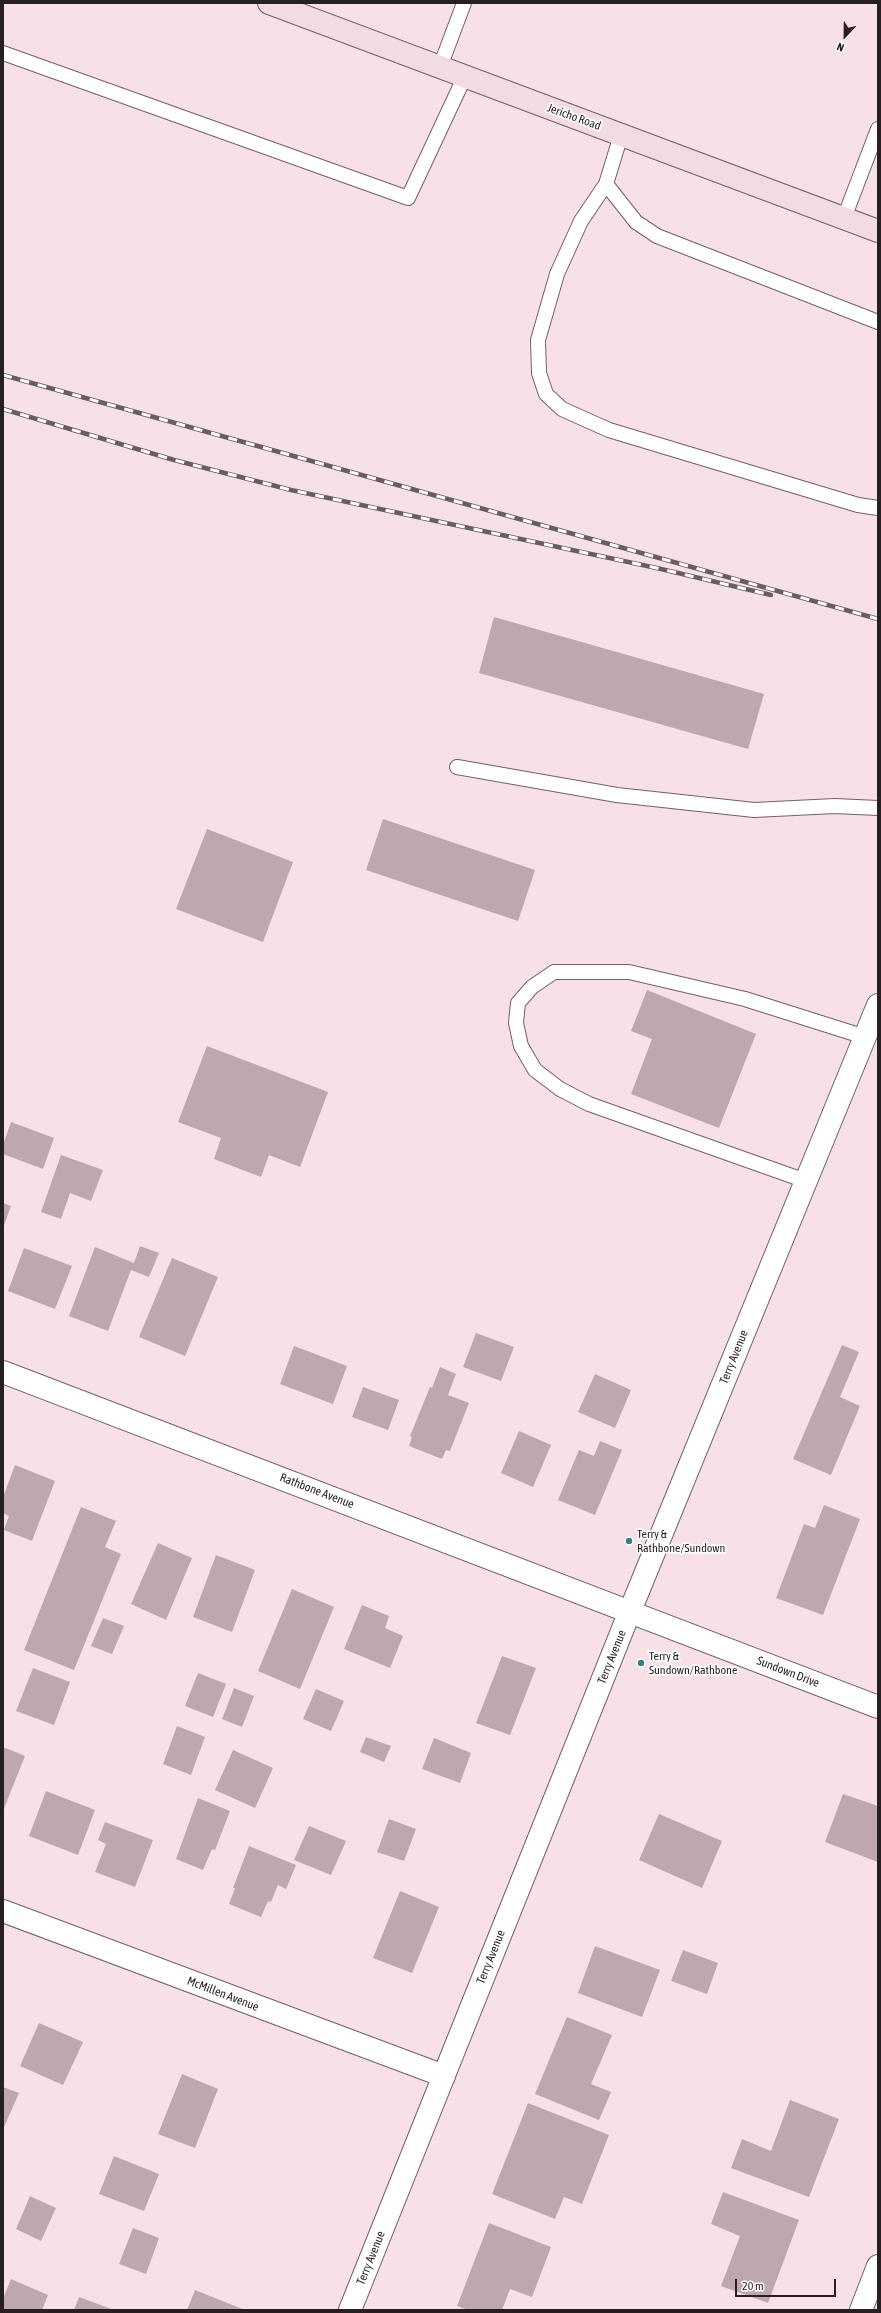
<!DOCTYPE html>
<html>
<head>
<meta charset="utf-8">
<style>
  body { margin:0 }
  #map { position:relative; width:881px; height:2313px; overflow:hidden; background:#f7e0e6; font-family:"Asap Condensed",sans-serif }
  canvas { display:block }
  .frame { position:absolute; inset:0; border:4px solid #271f21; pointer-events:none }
  .north { position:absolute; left:825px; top:16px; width:40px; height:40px; -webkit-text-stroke:3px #fff; paint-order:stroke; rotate:202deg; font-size:11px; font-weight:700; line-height:16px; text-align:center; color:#271f21 }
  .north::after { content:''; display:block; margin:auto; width:14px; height:18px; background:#271f21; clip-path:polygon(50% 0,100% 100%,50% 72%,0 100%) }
  .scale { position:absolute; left:735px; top:2279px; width:101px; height:18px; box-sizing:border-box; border:2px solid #271f21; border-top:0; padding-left:5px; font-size:12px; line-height:14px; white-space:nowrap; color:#271f21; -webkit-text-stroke:3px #fff; paint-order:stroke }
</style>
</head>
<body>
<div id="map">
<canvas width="881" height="2313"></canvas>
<div class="frame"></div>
<div class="north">N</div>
<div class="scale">20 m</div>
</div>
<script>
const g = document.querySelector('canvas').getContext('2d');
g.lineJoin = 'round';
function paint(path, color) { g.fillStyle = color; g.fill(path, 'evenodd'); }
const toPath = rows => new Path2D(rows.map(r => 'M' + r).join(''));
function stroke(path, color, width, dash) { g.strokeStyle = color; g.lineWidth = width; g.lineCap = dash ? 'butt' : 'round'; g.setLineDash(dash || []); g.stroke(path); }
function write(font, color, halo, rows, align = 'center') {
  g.font = font + ' "Asap Condensed",sans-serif'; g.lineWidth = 3.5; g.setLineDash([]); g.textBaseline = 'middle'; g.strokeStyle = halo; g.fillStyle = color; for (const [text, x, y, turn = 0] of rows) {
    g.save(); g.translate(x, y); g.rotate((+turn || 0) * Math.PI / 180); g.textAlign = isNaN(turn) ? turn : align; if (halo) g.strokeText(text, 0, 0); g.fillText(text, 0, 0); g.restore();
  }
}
const building = toPath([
  [494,617,764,694,748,749,479,673],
  [383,819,535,870,518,921,366,870],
  [207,829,293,862,263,942,176,909],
  [647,990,756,1034,719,1128,631,1094,652,1039,631,1031],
  [207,1046,328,1092,300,1167,269,1155,261,1177,214,1159,221,1138,178,1122],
  [11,1122,54,1138,43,1169,3,1154,3,1145],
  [61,1155,103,1170,91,1201,70,1193,61,1219,41,1212],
  [3,1203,11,1206,3,1228],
  [140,1246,159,1253,149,1277,131,1270,108,1331,69,1316,95,1247,134,1263],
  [24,1248,72,1266,55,1309,8,1291],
  [172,1258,218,1277,185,1356,139,1337],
  [476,1333,514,1347,501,1381,463,1367],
  [842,1345,859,1352,840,1397,860,1406,831,1475,793,1459],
  [294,1346,347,1366,333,1404,280,1384],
  [440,1367,456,1374,448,1395,469,1403,450,1451,446,1450,442,1459,409,1446,412,1437,410,1436,430,1387,432,1388],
  [595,1374,631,1390,615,1428,578,1412],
  [363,1387,399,1400,388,1430,352,1417],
  [519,1431,551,1445,533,1487,501,1473],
  [600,1441,622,1450,595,1515,558,1500,579,1450,594,1456],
  [15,1465,55,1481,32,1541,4,1530,9,1516,3,1513,3,1497],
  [824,1505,860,1519,823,1615,776,1598,804,1524,815,1528],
  [81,1507,116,1521,105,1547,121,1554,74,1670,24,1650],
  [158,1543,192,1558,166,1620,131,1604],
  [216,1555,255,1570,232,1632,193,1617],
  [292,1589,334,1607,300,1689,258,1671],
  [362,1605,389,1616,385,1628,403,1636,390,1668,344,1649],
  [103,1618,124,1626,112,1654,91,1646],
  [502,1656,536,1668,510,1735,476,1723],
  [33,1668,70,1682,54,1725,16,1711],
  [198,1673,226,1684,213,1717,185,1706],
  [234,1688,254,1696,242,1727,222,1719],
  [316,1689,344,1701,331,1731,303,1719],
  [177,1726,205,1737,191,1775,163,1764],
  [366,1737,391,1746,384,1762,360,1752],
  [434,1738,471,1753,460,1783,422,1769],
  [3,1747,25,1756,3,1811],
  [233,1750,273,1768,255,1808,215,1790],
  [46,1791,95,1810,78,1855,29,1836],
  [843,1794,878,1806,878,1862,825,1842],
  [198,1798,230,1811,215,1850,212,1849,203,1870,176,1859],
  [659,1814,722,1841,702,1888,639,1860],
  [389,1819,416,1829,404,1861,377,1852],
  [105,1822,153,1840,135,1887,95,1872,106,1844,98,1840],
  [309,1826,346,1841,331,1875,294,1860],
  [249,1846,296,1865,286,1889,278,1885,271,1902,268,1901,261,1917,229,1904,235,1888,233,1888],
  [400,1891,439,1907,412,1973,373,1958],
  [595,1946,660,1970,642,2017,578,1993],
  [683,1950,718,1963,707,1994,671,1981],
  [567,2017,612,2035,591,2084,611,2092,599,2120,535,2094],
  [39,2023,83,2042,63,2085,20,2066],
  [182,2074,218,2089,195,2148,158,2134],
  [3,2087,19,2093,4,2127,3,2126],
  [790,2100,839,2119,809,2197,731,2168,742,2139,771,2151],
  [528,2103,609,2135,582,2204,564,2197,555,2219,492,2194],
  [114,2156,159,2174,144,2211,99,2194],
  [723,2192,799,2220,768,2303,721,2286,740,2236,711,2224],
  [30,2196,56,2208,41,2241,16,2229],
  [489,2223,551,2247,532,2297,510,2289,502,2310,468,2310,457,2306],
  [133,2228,159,2238,146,2274,119,2264],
  [11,2279,48,2295,42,2310,3,2310,3,2299],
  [195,2290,245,2310,187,2310],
  [79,2297,114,2310,74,2310]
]);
const service = toPath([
  [3,53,408,198,465,76],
  [440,67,464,3],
  [621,135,606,184,581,221,557,274,538,340,539,373,546,394,562,409,609,430,858,505,878,508],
  [606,184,636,222,657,236,878,322],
  [844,218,878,129],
  [457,767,617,795,754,810,835,806,878,808],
  [806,1181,589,1104,560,1089,535,1070,521,1046,516,1023,518,1003,532,987,554,972,629,972,745,999,865,1037]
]);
const minor = toPath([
  [3,1372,878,1707],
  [3,1911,444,2076],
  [861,2310,878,2266]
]);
const tertiary = toPath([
  [350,2310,630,1611,878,1005]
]);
const secondary = toPath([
  [269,3,878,231]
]);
const rail = toPath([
  [3,375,878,619],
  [3,409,174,460,291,490,661,569,771,595]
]);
const markers = [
  [629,1541,4,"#39808a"],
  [641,1663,4,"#39808a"]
];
const streetNames = [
  ["Jericho Road",574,117,20],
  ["Terry Avenue",734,1357,-68],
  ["Rathbone Avenue",317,1491,21],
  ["Terry Avenue",612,1657,-68],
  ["Sundown Drive",788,1672,21],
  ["Terry Avenue",491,1957,-68],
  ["McMillen Avenue",223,1994,21],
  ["Terry Avenue",371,2258,-68]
];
const poiNames = [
  ["Terry &",637,1534],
  ["Rathbone/Sundown",637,1548],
  ["Terry &",649,1656],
  ["Sundown/Rathbone",649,1670]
];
paint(building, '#bea8ae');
stroke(service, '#746066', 16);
stroke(minor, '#746066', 24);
stroke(tertiary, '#746066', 24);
stroke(secondary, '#746066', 24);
stroke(service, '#fff', 14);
stroke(minor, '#fff', 22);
stroke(tertiary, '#fff', 22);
stroke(secondary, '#f2dbe2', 22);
stroke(rail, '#6a5d60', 4.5);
stroke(rail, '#fff', 3, [9]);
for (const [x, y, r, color] of markers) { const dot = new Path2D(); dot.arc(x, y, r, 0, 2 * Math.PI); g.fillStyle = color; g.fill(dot); stroke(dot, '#fff', 1.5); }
write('12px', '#271f21', '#fff', streetNames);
write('12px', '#271f21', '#fff', poiNames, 'left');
</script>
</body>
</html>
